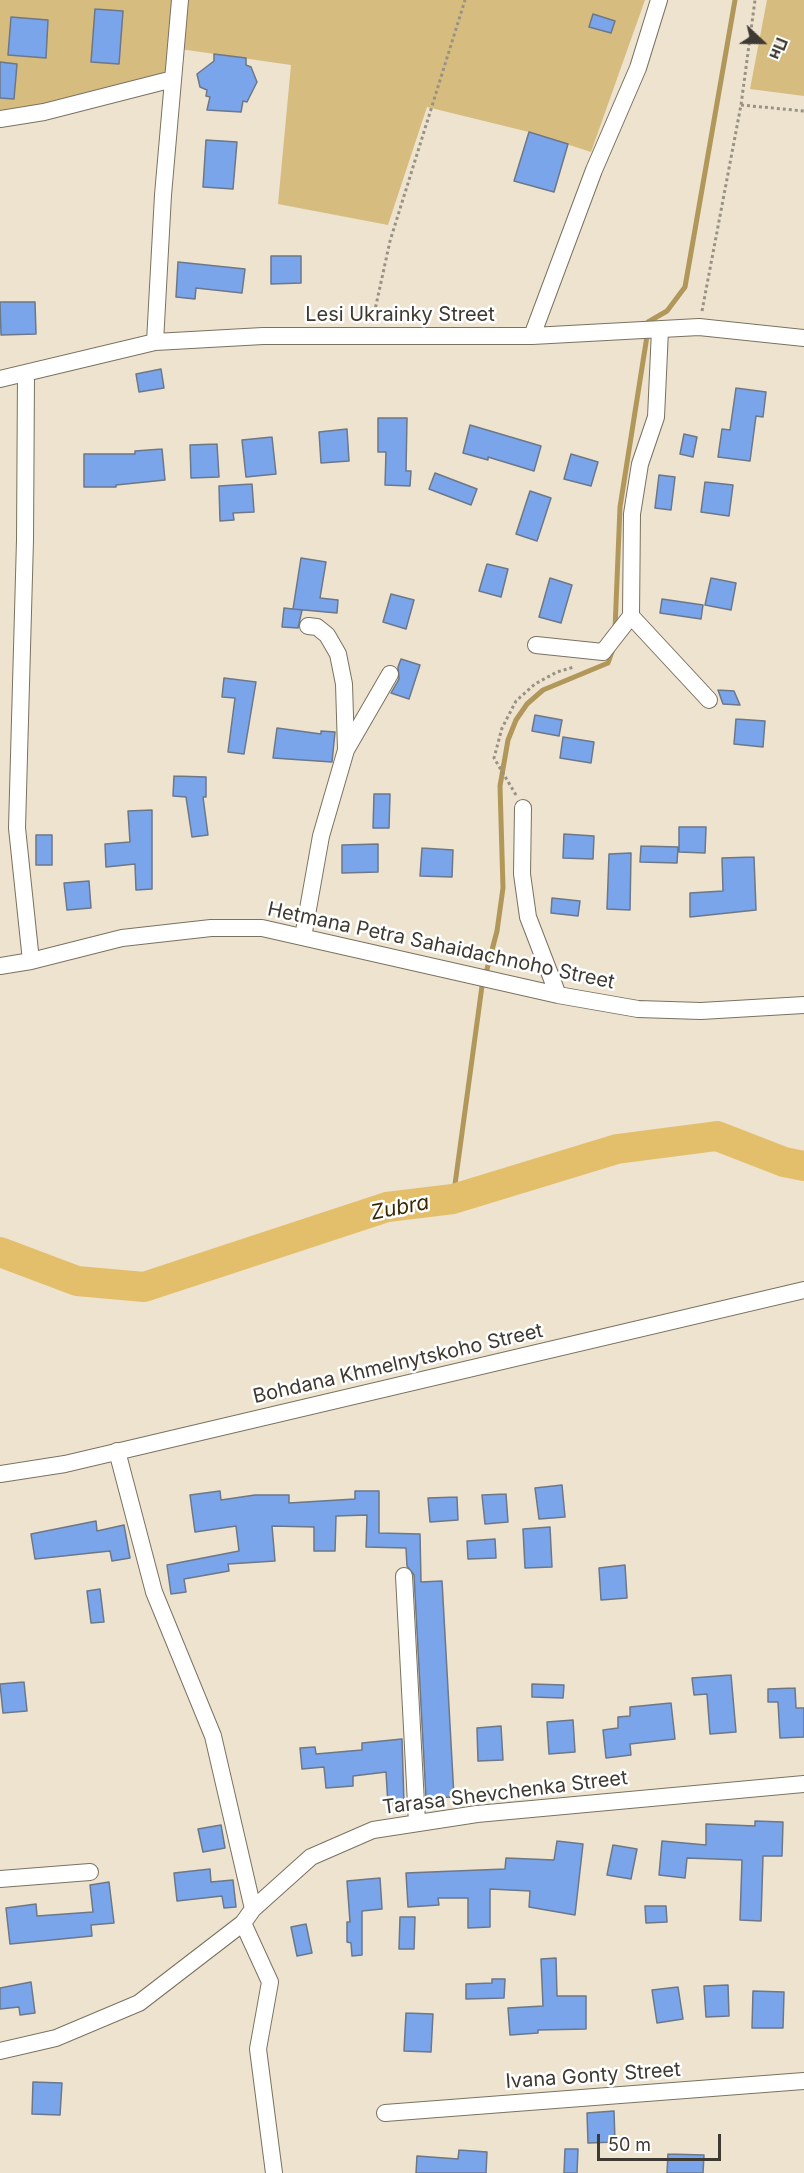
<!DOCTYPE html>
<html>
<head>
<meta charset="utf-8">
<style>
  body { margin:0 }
  #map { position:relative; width:804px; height:2173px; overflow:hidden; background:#ede3cf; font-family:Inter,sans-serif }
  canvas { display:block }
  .north { position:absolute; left:732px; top:12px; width:60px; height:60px; -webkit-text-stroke:4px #fff; paint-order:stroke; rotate:112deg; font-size:16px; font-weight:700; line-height:24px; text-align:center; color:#3e3a32 }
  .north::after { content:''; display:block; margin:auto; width:21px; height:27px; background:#3e3a32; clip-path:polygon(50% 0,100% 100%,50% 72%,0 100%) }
  .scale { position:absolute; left:597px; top:2134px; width:124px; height:27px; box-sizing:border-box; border:3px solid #3e3a32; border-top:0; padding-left:8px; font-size:18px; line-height:21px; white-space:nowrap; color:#3e3a32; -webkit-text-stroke:4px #fff; paint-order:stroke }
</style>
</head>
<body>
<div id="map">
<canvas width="804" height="2173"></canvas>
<div class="north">Пн</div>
<div class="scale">50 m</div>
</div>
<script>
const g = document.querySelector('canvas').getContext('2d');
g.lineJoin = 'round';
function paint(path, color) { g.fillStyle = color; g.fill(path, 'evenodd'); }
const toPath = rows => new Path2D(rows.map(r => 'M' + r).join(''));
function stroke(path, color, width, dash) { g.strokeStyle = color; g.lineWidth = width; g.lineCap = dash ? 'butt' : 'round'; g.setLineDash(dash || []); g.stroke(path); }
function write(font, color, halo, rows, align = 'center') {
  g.font = font + ' Inter,sans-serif'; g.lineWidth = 5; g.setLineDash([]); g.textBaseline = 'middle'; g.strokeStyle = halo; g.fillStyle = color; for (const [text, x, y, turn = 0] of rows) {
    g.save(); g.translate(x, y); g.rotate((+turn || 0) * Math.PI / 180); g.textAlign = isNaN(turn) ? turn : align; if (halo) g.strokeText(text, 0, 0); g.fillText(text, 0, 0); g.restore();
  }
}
const green = toPath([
  [0,0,645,0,591,152,529,132,427,107,388,225,278,204,291,65,180,49,173,79,0,119],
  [767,0,804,0,804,96,750,89]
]);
const stream = toPath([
  [648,322,667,311,685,287,735,0],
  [615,629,620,507,647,336],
  [486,973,497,931,503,888,500,786,508,740,516,720,527,704,543,690,608,663,614,646],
  [453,1199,482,986]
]);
const river = toPath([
  [0,1252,77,1281,144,1287,387,1207,453,1199,617,1149,717,1136,784,1162,804,1166]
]);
const building = toPath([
  [95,9,123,11,119,64,91,62,95,9],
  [593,14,615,21,611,33,589,27,593,14],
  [11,17,48,20,46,58,8,55,11,17],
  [214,54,246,58,246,65,251,67,257,82,247,102,243,101,241,112,207,110,210,97,206,96,207,90,200,87,197,74,214,61,214,54],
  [0,62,17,64,14,99,0,98,0,62],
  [529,132,568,144,554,192,514,181,529,132],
  [206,140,237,142,233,189,203,187,206,140],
  [271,256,301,256,301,283,271,284,271,256],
  [178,262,245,269,242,293,196,288,195,299,176,297,178,262],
  [0,302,35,302,36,334,1,335,0,302],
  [161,369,164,388,139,392,136,374,161,369],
  [736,388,766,392,763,417,756,416,750,461,718,457,722,429,730,430,736,388],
  [378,418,407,418,406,471,411,471,410,486,385,485,386,452,378,452,378,418],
  [470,425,541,446,534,471,488,457,488,460,463,453,470,425],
  [347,429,349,461,321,463,319,432,347,429],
  [684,434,697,437,693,457,680,454,684,434],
  [272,437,276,474,246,477,242,440,272,437],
  [217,444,219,477,191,478,190,445,217,444],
  [162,449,165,480,116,485,116,487,84,487,84,454,135,454,135,451,162,449],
  [571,454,598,462,591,486,564,479,571,454],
  [435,473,477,489,471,505,429,489,435,473],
  [659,475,675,477,671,510,655,508,659,475],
  [705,482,733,485,729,516,701,512,705,482],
  [252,484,254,512,233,513,234,520,220,521,219,486,252,484],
  [530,491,551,498,537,541,516,534,530,491],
  [301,558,326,562,320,598,338,600,337,613,293,609,301,558],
  [487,564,508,569,501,597,479,591,487,564],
  [550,578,572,585,561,623,539,617,550,578],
  [711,578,736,583,731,610,705,605,711,578],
  [391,594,414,600,406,629,383,622,391,594],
  [662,599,703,605,701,619,660,613,662,599],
  [284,608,302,610,298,628,282,627,284,608],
  [401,659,420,665,409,699,391,693,399,679,398,667,401,659],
  [224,678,256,682,244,754,228,752,235,698,222,697,224,678],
  [718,690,734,691,740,705,723,704,718,690],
  [535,715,562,720,559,736,532,731,535,715],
  [736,719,765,721,763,747,734,744,736,719],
  [277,728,321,734,321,731,335,732,332,762,273,758,277,728],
  [563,737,594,742,591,763,560,758,563,737],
  [174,776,206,777,206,797,203,797,208,835,192,837,186,797,173,796,174,776],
  [374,794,390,794,389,828,373,828,374,794],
  [152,810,152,889,136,890,135,864,106,867,105,844,130,842,128,811,152,810],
  [679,827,706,827,705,853,679,852,679,827],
  [564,834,594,836,593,859,563,858,564,834],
  [36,835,52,835,52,865,36,865,36,835],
  [378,844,378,872,342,873,342,845,378,844],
  [641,846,678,847,677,863,640,862,641,846],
  [422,848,453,850,452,877,420,876,422,848],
  [631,853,630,910,607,909,609,854,631,853],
  [754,857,756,910,690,917,690,893,723,891,722,858,754,857],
  [89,881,91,908,67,910,64,883,89,881],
  [552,898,580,901,578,916,551,913,552,898],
  [562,1485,565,1517,539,1519,535,1488,562,1485],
  [220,1491,221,1500,255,1495,289,1495,289,1503,355,1499,355,1491,379,1491,379,1533,420,1534,421,1582,442,1581,454,1797,426,1798,414,1575,407,1566,406,1548,366,1547,367,1515,336,1516,335,1551,314,1551,314,1527,272,1526,275,1561,228,1564,229,1571,184,1579,186,1592,171,1594,167,1565,239,1551,236,1526,195,1532,190,1495,220,1491],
  [506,1494,508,1522,485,1524,482,1495,506,1494],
  [457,1497,458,1520,430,1522,428,1498,457,1497],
  [96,1521,97,1531,124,1525,130,1558,112,1561,110,1551,35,1559,31,1534,96,1521],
  [550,1527,552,1567,525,1568,523,1529,550,1527],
  [495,1539,496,1558,468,1559,467,1541,495,1539],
  [625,1565,627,1598,601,1600,599,1568,625,1565],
  [100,1589,104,1622,91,1623,87,1591,100,1589],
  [731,1675,736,1732,710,1734,707,1694,694,1695,692,1678,731,1675],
  [24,1682,27,1711,3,1713,0,1684,24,1682],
  [532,1684,564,1685,563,1698,532,1697,532,1684],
  [795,1688,796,1708,804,1708,804,1737,780,1738,778,1702,768,1702,768,1689,795,1688],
  [671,1703,675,1739,630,1744,631,1755,606,1758,603,1730,618,1728,618,1717,630,1716,630,1707,671,1703],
  [573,1720,575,1752,549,1754,547,1722,573,1720],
  [501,1726,503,1760,478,1761,477,1728,501,1726],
  [402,1739,404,1804,388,1805,386,1772,353,1776,353,1786,326,1788,324,1767,302,1769,300,1748,315,1747,316,1754,362,1750,362,1743,402,1739],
  [755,1821,783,1822,782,1856,763,1856,761,1921,740,1920,742,1860,687,1858,685,1878,659,1875,662,1841,706,1845,706,1824,755,1826,755,1821],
  [221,1825,225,1848,203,1852,198,1829,221,1825],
  [557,1841,583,1844,575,1915,529,1907,530,1891,490,1889,490,1927,468,1928,468,1898,438,1898,439,1905,408,1907,406,1873,505,1869,506,1858,554,1860,557,1841],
  [613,1845,637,1849,631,1879,607,1875,613,1845],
  [210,1869,211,1882,233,1880,236,1907,224,1908,222,1896,177,1901,174,1873,210,1869],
  [380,1878,382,1909,362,1911,362,1955,352,1956,351,1943,347,1942,347,1922,350,1922,347,1881,380,1878],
  [109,1882,114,1923,91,1925,92,1936,10,1944,6,1908,36,1904,37,1916,93,1912,90,1885,109,1882],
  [645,1906,666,1906,667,1922,646,1923,645,1906],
  [400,1917,415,1917,414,1949,399,1949,400,1917],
  [306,1924,312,1953,297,1956,291,1927,306,1924],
  [556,1958,557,1996,586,1996,586,2029,538,2030,538,2033,510,2035,508,2008,543,2006,541,1959,556,1958],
  [492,1979,505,1979,504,1998,466,1999,466,1984,492,1983,492,1979],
  [31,1982,35,2013,20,2015,19,2007,0,2009,0,1988,31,1982],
  [728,1985,729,2016,706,2017,704,1986,728,1985],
  [678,1987,683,2019,657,2023,652,1990,678,1987],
  [753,1991,784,1992,783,2028,752,2028,753,1991],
  [406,2013,433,2014,431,2052,404,2051,406,2013],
  [33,2082,62,2083,60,2115,32,2114,33,2082],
  [614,2111,615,2142,588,2143,587,2113,614,2111],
  [565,2149,578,2149,577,2173,564,2173,565,2149],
  [459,2150,487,2152,486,2173,416,2173,417,2156,458,2159,459,2150],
  [668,2154,704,2155,703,2173,667,2173,668,2154]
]);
const path = toPath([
  [741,105,804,111],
  [702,311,741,105,755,0],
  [373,319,390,241,465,0],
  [516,795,494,758,502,728,516,701,535,684,557,672,574,667]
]);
const minor = toPath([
  [0,119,44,112,173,79],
  [660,330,656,417,640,464,632,514,631,616,709,700],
  [532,336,594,170,638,68,659,0],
  [155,342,163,195,180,0],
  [26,374,25,540,17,828,31,961],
  [0,379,155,342,263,336,532,336,699,327,804,338],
  [308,626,317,627,327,635,338,654,344,684,346,749],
  [536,645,603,652,631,616],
  [523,808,522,874,528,917,558,995],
  [303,937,321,836,346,750,390,674],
  [0,966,31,961,122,938,211,928,262,928,558,995,638,1009,701,1011,804,1005],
  [117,1451,154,1592,213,1736,253,1909],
  [0,1474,65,1464,804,1290],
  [404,1576,417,1823],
  [0,1879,90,1872],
  [243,1923,270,1982,258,2049,274,2173],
  [0,2051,56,2038,139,2003,243,1923,253,1909,311,1857,373,1830,477,1814,804,1784],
  [385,2113,804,2081]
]);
const streetNames = [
  ["Lesi Ukrainky Street",400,315],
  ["Hetmana Petra Sahaidachnoho Street",441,946,12],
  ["Bohdana Khmelnytskoho Street",398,1364,-13],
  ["Tarasa Shevchenka Street",505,1793,-7],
  ["Ivana Gonty Street",593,2076,-4]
];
const waterNames = [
  ["Zubra",400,1208,-11]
];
paint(green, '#d7bc80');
stroke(stream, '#b2975a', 5);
stroke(river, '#e4bf6b', 30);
paint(building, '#7ba5eb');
stroke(building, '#6c7788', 1.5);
stroke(minor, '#7a7260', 18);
stroke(path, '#999284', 3, [3, 3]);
stroke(minor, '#fff', 16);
write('20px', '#3e3a32', '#fff', streetNames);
write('italic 21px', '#382903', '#fff', waterNames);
</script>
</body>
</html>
